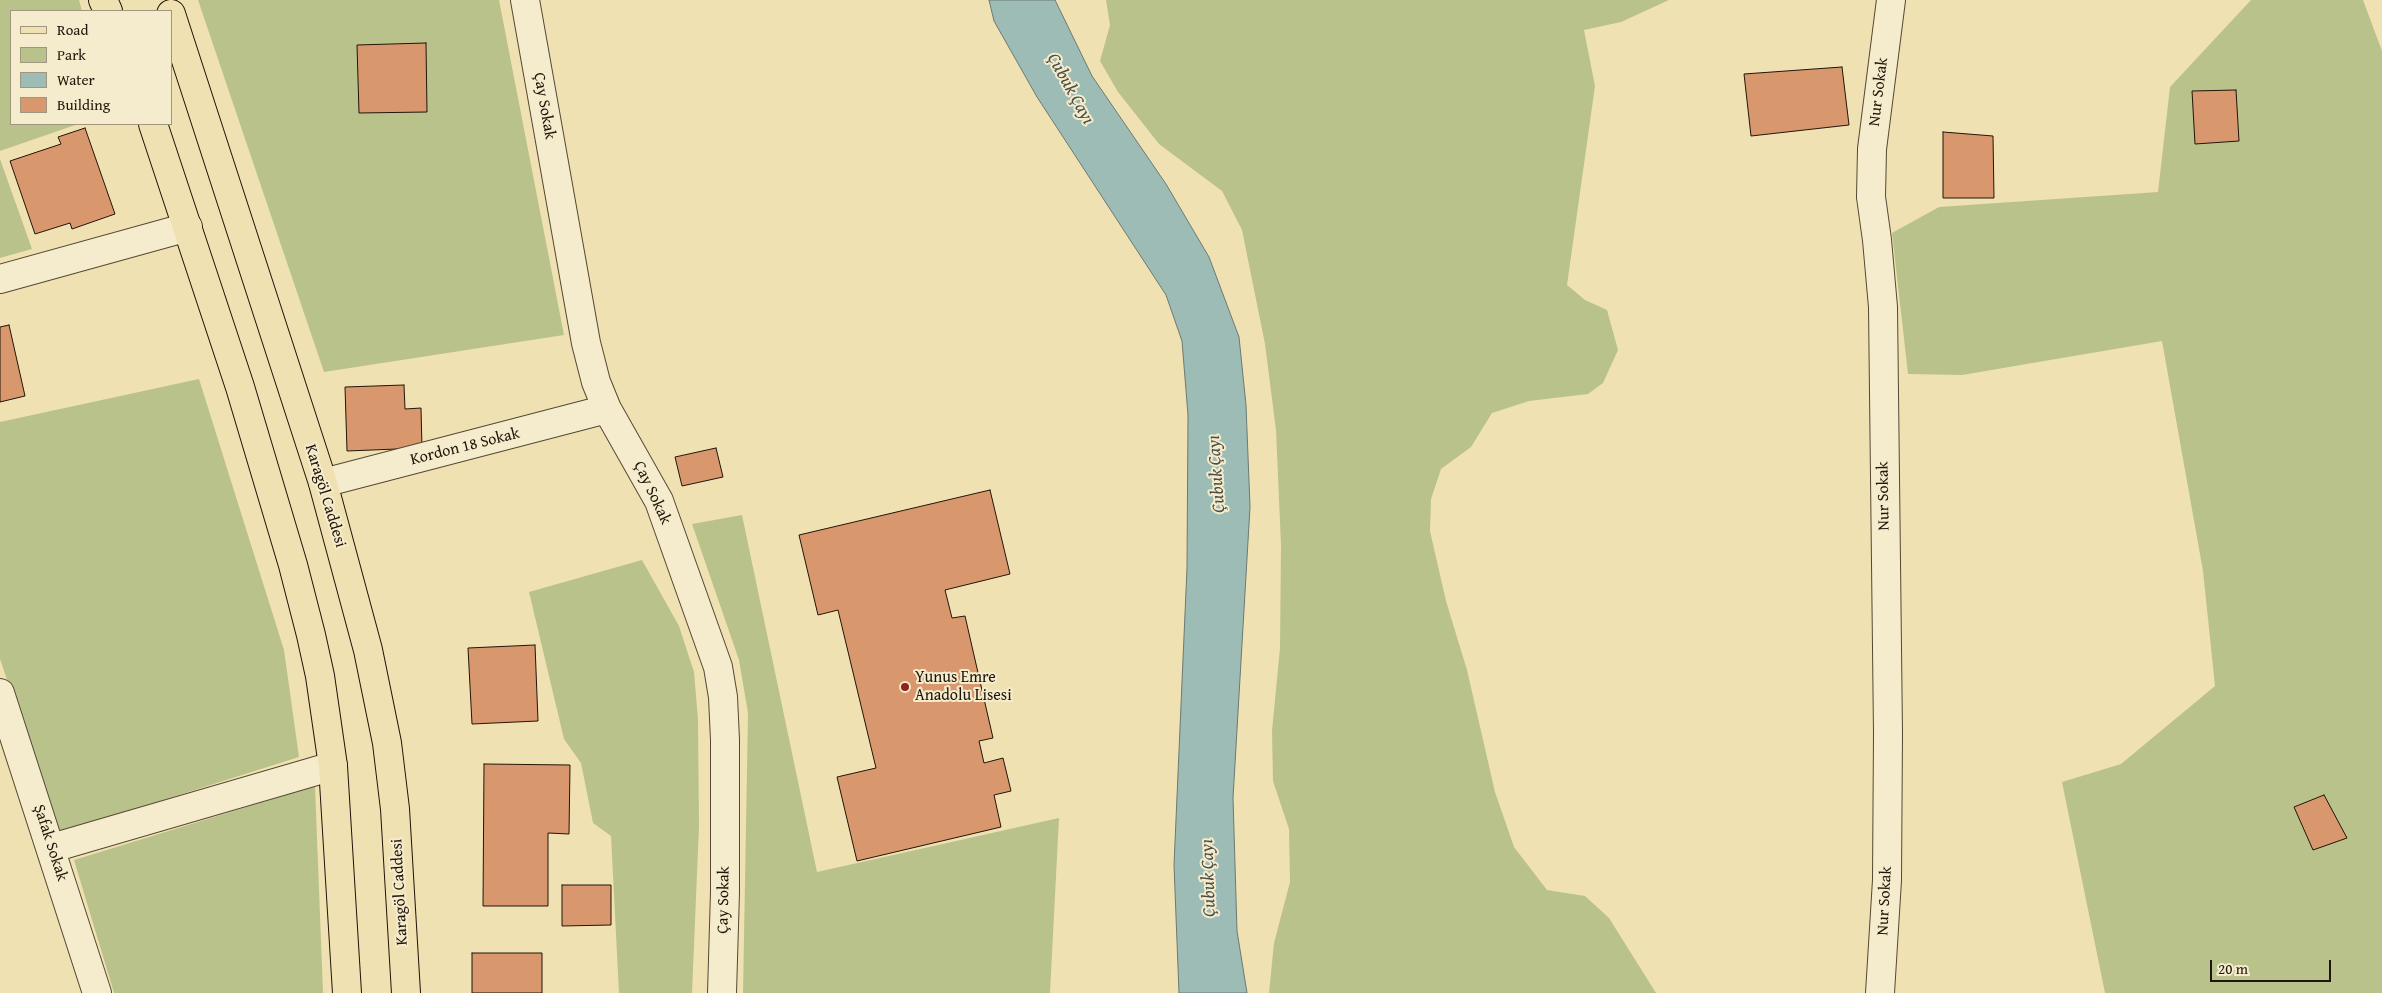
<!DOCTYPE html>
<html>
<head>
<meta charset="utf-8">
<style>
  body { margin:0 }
  #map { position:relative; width:2382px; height:993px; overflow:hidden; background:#f0e1b2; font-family:"Gentium Book Plus",serif }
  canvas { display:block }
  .legend { position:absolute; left:10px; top:10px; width:162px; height:115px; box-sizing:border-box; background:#f5eccd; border:1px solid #a0967f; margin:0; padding:6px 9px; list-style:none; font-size:15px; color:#20150a }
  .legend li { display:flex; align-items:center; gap:10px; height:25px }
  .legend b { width:25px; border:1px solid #a0967f }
  .scale { position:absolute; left:2210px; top:960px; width:121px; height:22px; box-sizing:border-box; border:2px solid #20150a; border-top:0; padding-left:6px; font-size:15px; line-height:18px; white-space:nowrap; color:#20150a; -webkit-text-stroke:4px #f5eccd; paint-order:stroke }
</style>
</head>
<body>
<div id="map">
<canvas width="2382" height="993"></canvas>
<ul class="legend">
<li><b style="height:6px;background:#f0e1b2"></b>Road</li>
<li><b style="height:14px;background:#bac28c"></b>Park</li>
<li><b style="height:14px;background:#9dbcb5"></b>Water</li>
<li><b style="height:14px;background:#d8976d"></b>Building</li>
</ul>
<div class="scale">20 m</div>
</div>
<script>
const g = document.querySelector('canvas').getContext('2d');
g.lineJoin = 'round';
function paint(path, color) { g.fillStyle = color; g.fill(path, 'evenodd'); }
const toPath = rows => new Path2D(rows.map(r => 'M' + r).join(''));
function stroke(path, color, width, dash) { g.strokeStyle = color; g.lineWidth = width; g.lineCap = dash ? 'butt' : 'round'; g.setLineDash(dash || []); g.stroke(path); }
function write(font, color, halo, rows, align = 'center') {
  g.font = font + ' "Gentium Book Plus",serif'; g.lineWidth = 4; g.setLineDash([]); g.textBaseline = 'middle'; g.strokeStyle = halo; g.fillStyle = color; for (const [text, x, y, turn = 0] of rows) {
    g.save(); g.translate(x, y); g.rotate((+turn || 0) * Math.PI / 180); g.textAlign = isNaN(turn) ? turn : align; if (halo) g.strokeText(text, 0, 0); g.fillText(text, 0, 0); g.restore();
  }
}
const green = toPath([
  [0,0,79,0,82,11,11,11,11,124,78,124,0,151],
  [198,0,499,0,564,335,324,372],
  [1106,0,1669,0,1621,22,1584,30,1595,86,1567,285,1585,300,1607,310,1618,350,1603,383,1588,394,1529,401,1492,413,1471,447,1441,469,1431,499,1430,531,1446,601,1467,670,1495,792,1514,847,1547,890,1585,896,1609,918,1656,993,1269,993,1274,943,1290,882,1289,829,1273,781,1272,731,1280,648,1281,545,1276,430,1265,344,1242,230,1222,191,1159,144,1118,92,1100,61,1110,25],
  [2251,0,2363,0,2382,51,2382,993,2105,993,2062,782,2121,764,2215,686,2203,571,2162,341,1962,375,1908,374,1892,233,1939,207,2158,192,2170,87],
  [0,159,32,249,0,258],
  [199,379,284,650,299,757,59,833,0,659,0,422],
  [742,515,817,872,1059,818,1050,993,743,993,748,713,739,660,692,524],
  [642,560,679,626,694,672,698,719,699,826,692,993,619,993,611,836,593,823,581,763,564,739,529,592],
  [315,786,323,993,114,993,74,860]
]);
const water = toPath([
  [989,0,1055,0,1092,76,1166,184,1209,257,1239,337,1246,405,1250,507,1233,798,1237,931,1247,993,1179,993,1174,865,1187,568,1188,415,1182,341,1166,295,1037,97,994,21,989,0]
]);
const building = toPath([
  [426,43,427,112,359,113,357,45,426,43],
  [1842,67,1849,125,1751,136,1744,74,1842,67],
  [2236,90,2239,141,2195,144,2192,91,2236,90],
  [85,128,115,214,72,229,70,223,35,234,10,161,61,144,58,137,85,128],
  [1943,132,1993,136,1994,198,1943,198,1943,132],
  [9,325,25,396,0,402,0,327,9,325],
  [404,385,405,409,421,408,422,448,347,451,345,387,404,385],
  [716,448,723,477,682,486,675,457,716,448],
  [990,490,1010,574,945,590,952,618,965,616,993,738,979,741,984,763,1003,758,1011,791,994,795,1001,827,857,861,837,777,876,768,838,610,818,615,799,535,990,490],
  [535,645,538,721,472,724,468,648,535,645],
  [484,764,570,765,569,834,548,833,548,906,483,906,484,764],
  [2324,795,2347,838,2313,850,2294,807,2324,795],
  [562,885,611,885,611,925,562,926,562,885],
  [472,953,542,953,542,993,472,993,472,953]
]);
const minor = toPath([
  [525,0,586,343,596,382,607,409,659,501,718,667,723,697,725,740,725,892,722,993],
  [0,279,188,227],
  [323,483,607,409],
  [0,693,97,993],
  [52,848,333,766],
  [1880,993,1887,880,1888,733,1883,307,1877,240,1871,197,1872,149,1891,0]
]);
const major = toPath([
  [103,0,108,11],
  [171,14,323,483,368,650,387,743,395,809,406,993],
  [153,124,240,387,293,565,311,635,320,676,333,766,347,993]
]);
const markers = [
  [905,687,5,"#8f2418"]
];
const streetNames = [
  ["Nur Sokak",1879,92,-83],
  ["Çay Sokak",544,106,80],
  ["Kordon 18 Sokak",465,447,-14],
  ["Çay Sokak",652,493,65],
  ["Karagöl Caddesi",325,496,73],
  ["Nur Sokak",1884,496,-91],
  ["Şafak Sokak",50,843,72],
  ["Karagöl Caddesi",400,892,-93],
  ["Çay Sokak",724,900,-89],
  ["Nur Sokak",1885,901,-87]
];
const poiNames = [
  ["Yunus Emre",915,678],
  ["Anadolu Lisesi",915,696]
];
const waterNames = [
  ["Çubuk Çayı",1070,89,61],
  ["Çubuk Çayı",1217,474,-94],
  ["Çubuk Çayı",1209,878,-92]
];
paint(green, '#bac28c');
paint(water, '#9dbcb5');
stroke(water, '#6b7971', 1);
paint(building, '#d8976d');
stroke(building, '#20150a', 1);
stroke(minor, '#544834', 30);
stroke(major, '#20150a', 30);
stroke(minor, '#f5eccd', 28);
stroke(major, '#f0e1b2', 28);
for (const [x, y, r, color] of markers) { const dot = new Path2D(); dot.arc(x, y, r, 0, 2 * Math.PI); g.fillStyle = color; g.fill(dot); stroke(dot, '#f5eccd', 2); }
write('16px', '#20150a', '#f5eccd', streetNames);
write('16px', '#20150a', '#f5eccd', poiNames, 'left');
write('italic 18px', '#4c4f46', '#f5eccd', waterNames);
</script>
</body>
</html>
